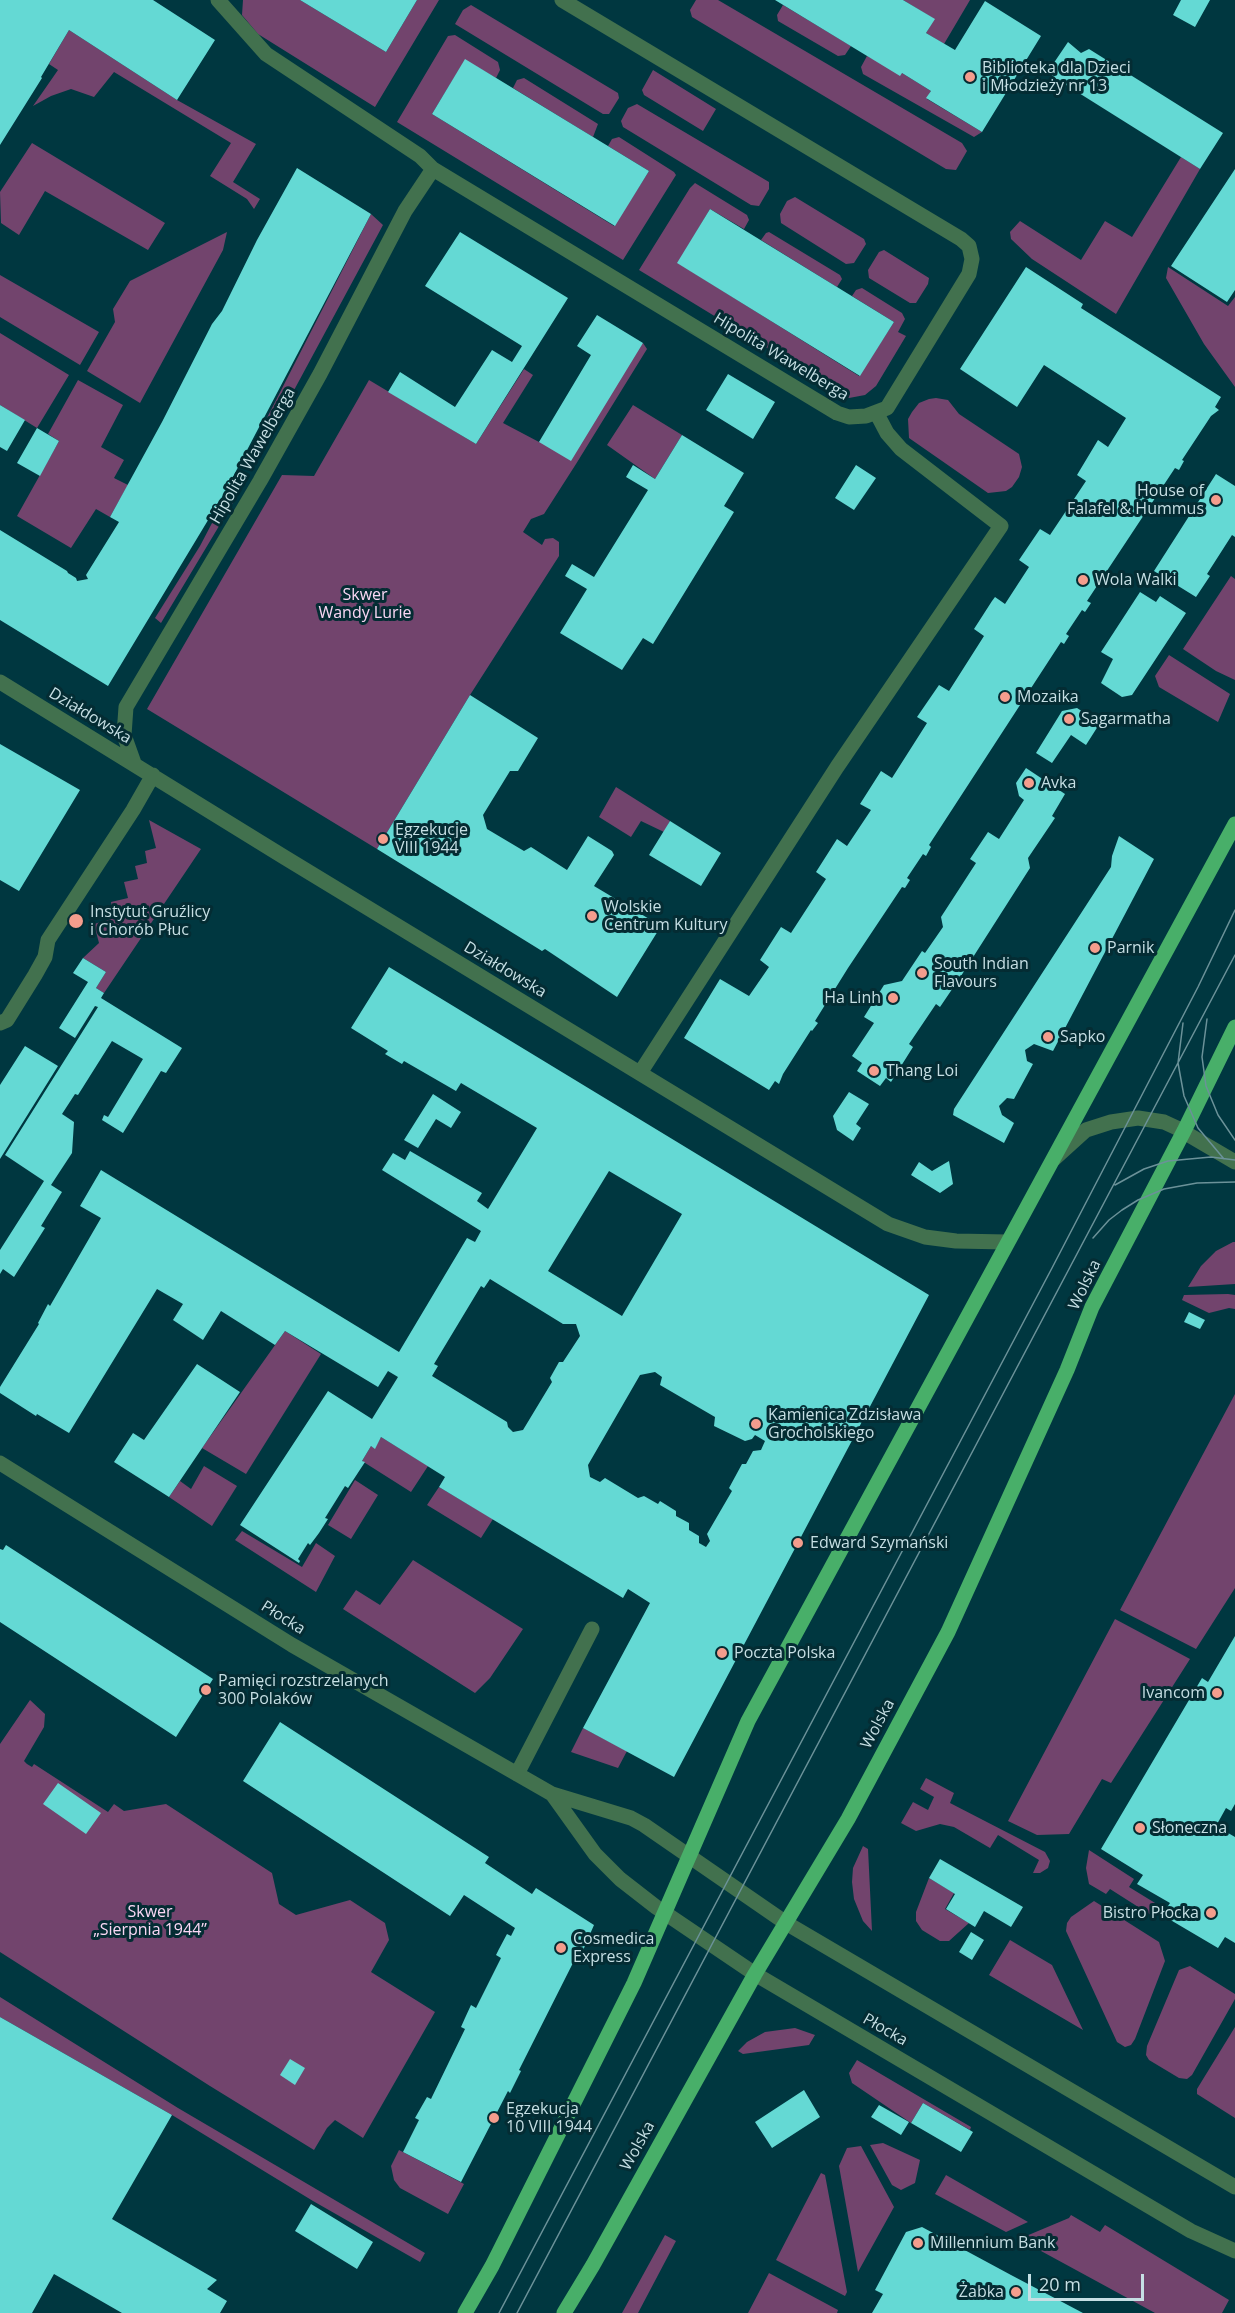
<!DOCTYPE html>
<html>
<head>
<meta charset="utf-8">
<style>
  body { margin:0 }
  #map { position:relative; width:1235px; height:2313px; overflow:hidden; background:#003740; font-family:"Open Sans",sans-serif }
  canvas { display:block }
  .scale { position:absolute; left:1028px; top:2274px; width:116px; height:27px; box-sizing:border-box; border:3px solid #c6dfe4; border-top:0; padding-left:8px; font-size:18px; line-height:21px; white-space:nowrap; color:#c6dfe4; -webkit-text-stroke:4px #042c33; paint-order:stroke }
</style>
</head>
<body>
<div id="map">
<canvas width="1235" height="2313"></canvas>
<div class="scale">20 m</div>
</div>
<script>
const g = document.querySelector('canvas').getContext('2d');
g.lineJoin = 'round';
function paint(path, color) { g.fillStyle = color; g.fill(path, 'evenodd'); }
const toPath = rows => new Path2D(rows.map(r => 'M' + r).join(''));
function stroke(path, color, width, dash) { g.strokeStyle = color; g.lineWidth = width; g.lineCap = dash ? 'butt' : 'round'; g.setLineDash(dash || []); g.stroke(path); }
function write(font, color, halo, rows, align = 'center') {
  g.font = font + ' "Open Sans",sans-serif'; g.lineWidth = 6; g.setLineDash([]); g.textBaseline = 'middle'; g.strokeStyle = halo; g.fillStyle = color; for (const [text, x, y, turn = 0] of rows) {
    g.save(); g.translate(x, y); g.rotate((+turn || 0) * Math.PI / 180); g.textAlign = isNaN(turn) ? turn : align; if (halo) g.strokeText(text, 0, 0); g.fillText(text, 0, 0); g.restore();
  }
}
const green = toPath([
  [243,0,300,0,386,52,417,0,439,0,375,107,258,34,242,15],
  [696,0,718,0,962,143,967,151,956,170,946,169,692,17,690,10],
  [903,0,970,0,944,44,926,33,934,19],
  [471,5,618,93,619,98,609,114,603,114,455,24,463,10],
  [783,5,851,46,845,55,838,56,778,21,777,15],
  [69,30,177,100,256,144,233,182,260,199,254,209,247,199,210,176,231,143,114,72,94,97,71,89,51,96,33,106,58,70,49,64],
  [455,35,498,62,500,70,496,78,465,60,432,114,614,226,649,171,608,146,612,139,619,137,674,172,676,175,623,260,397,122,448,36],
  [867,56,902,73,931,91,927,99,982,132,974,137,863,74,861,67],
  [653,70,716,109,703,131,644,95,642,90],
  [524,78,598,124,593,137,513,88,517,80],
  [637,104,769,182,769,189,759,206,751,205,623,127,621,121,628,108],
  [32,143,165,223,148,250,45,191,19,235,1,223,0,192],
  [1181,157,1200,169,1116,314,1032,259,1011,239,1010,232,1020,221,1081,260,1105,221,1132,237],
  [695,183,747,215,749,220,744,229,710,209,678,263,859,376,894,322,852,296,856,290,862,288,902,313,905,319,898,332,906,336,876,386,865,395,849,398,639,270,690,188],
  [795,197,864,239,866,244,854,263,846,264,781,223,780,214,787,201],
  [371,214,383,225,258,457,247,457],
  [227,232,223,250,140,403,87,371,115,322,113,309,130,281],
  [769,232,840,275,842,279,837,287,761,240,766,233],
  [884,250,929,278,928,284,916,303,910,303,869,278,868,270,879,252],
  [1168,267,1228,306,1235,297,1235,387,1204,344,1166,278],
  [0,275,99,332,80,365,0,317],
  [0,333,69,375,37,428,0,405],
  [643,343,647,349,576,464,544,514,531,519,523,532,542,545,545,539,553,538,559,542,559,556,470,695,377,849,147,709,282,475,314,476,369,380,476,444,524,369,533,375,503,423,539,442],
  [78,380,123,405,101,447,124,460,114,478,128,485,110,517,96,509,71,548,17,516,59,441,48,434],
  [936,398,948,400,959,414,1019,454,1022,467,1019,477,1012,487,1006,491,988,493,909,438,908,419,912,412,919,403,929,399],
  [633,405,682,435,655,479,607,445],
  [234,481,240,484,240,491,161,623,155,618,200,546],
  [1231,576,1235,579,1235,680,1216,671,1183,649],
  [1169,655,1230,694,1218,722,1159,687,1155,676],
  [616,787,670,821,664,832,641,821,631,837,599,817],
  [149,820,201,849,104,993,96,988,106,972,83,958,99,943,94,924,114,918,111,902,128,898,124,882,138,879,135,866,147,863,145,851,156,848],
  [1233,1242,1235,1242,1235,1284,1188,1287,1201,1266,1216,1251],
  [1228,1294,1235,1295,1235,1309,1229,1308,1209,1313,1182,1300,1184,1295],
  [285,1331,321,1354,246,1474,202,1448],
  [1235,1394,1235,1588,1196,1649,1120,1610],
  [381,1437,428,1466,411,1492,362,1461,371,1446,375,1448],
  [204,1466,237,1486,212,1526,169,1497,180,1481,191,1489],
  [355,1480,378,1495,351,1539,328,1525],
  [439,1487,493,1519,481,1538,427,1505],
  [242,1531,302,1567,316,1543,335,1556,316,1592,235,1540],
  [413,1560,523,1629,490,1678,475,1693,343,1609,356,1590,380,1605],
  [1115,1619,1190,1659,1111,1783,1102,1779,1069,1834,1037,1835,1008,1821],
  [30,1700,45,1714,44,1727,24,1761,27,1764,32,1767,34,1764,108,1812,114,1804,124,1811,166,1804,272,1873,279,1904,296,1915,350,1900,385,1923,389,1940,371,1972,435,2012,363,2138,335,2120,327,2128,314,2150,210,2086,0,1952,0,1744],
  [583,1728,627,1751,618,1768,571,1752],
  [926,1778,954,1793,950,1803,1045,1852,1050,1861,1048,1868,1040,1873,1033,1873,1039,1860,998,1835,990,1848,954,1827,940,1824,916,1831,901,1823,913,1802,928,1810,934,1797,920,1789],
  [863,1846,868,1849,872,1931,863,1921,854,1899,852,1882,853,1868],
  [1089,1850,1134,1879,1129,1887,1160,1906,1154,1917,1110,1889,1106,1894,1089,1884,1086,1868],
  [929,1878,954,1893,945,1909,969,1923,949,1941,940,1941,922,1930,916,1921,916,1912],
  [1094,1901,1159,1942,1165,1961,1135,2039,1131,2045,1125,2047,1117,2042,1066,1931,1067,1923,1071,1917],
  [1010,1940,1052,1965,1083,2030,989,1975],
  [1190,1966,1235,1994,1235,1999,1192,2075,1187,2079,1179,2078,1149,2060,1146,2055,1147,2046,1179,1970],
  [0,1997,178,2108,425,2253,420,2262,313,2201,172,2115,0,2017],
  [1235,2027,1235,2118,1197,2094,1197,2089],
  [795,2028,815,2035,809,2045,743,2054,738,2051,747,2042,765,2032],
  [857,2060,971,2127,970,2130,923,2103,911,2123,852,2083,849,2073],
  [883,2143,920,2160,915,2183,901,2190,892,2185,870,2145],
  [861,2146,894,2207,858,2272,839,2166,847,2148],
  [399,2150,464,2184,448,2214,400,2188,394,2180,391,2166],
  [821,2173,825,2175,847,2292,845,2296,776,2260],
  [946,2175,1028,2222,1006,2232,935,2194],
  [1071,2215,1100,2232,1105,2225,1229,2300,1222,2313,1155,2313,1019,2239,1069,2218],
  [665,2235,676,2241,638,2313,622,2313],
  [769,2273,838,2310,837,2313,748,2313]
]);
const building = toPath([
  [0,0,153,0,215,40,177,100,69,30,41,77,42,78,0,145],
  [300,0,417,0,386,52],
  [775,0,903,0,935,19,926,33,955,50,985,1,1041,36,982,132,926,98,931,91,902,73,900,76],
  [1181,0,1210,0,1195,27,1173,15],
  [1068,42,1081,53,1089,49,1223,133,1200,169,1047,73],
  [465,59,649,171,615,226,432,114],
  [297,168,371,214,225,492,108,686,0,620,0,530,67,571,68,573,76,578,77,581,88,579,86,575,119,522,110,517,162,422,212,324,222,311,257,240],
  [1235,169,1235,290,1227,302,1171,266],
  [710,209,894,322,860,376,677,263],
  [460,232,568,298,476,444,388,392,400,372,455,407,492,350,512,362,522,346,425,286],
  [1026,267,1083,304,1081,308,1221,397,1215,407,1219,410,1211,416,1182,460,1184,461,1179,470,1175,468,1087,601,1091,603,1085,612,1082,610,1066,634,1069,636,1064,644,1061,642,929,845,931,847,926,856,923,854,907,878,910,880,905,888,902,887,848,968,815,1021,818,1023,812,1031,811,1030,783,1074,779,1084,775,1081,769,1090,684,1038,720,979,749,996,769,967,760,960,781,927,791,933,826,879,816,872,837,839,847,846,871,810,860,804,881,771,892,778,927,723,917,717,939,685,949,691,984,636,974,629,992,601,995,597,1005,604,1029,567,1019,560,1040,529,1050,535,1086,481,1077,475,1098,440,1108,447,1126,418,1044,365,1017,407,960,369],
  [597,315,643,343,571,461,539,442,591,355,577,346],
  [728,374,775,402,753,439,706,410],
  [0,405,25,420,7,451,0,447],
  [37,428,59,441,40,476,17,463],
  [682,435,744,473,724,506,734,512,653,644,643,638,622,670,560,633,587,589,565,576,572,564,594,577,648,490,626,477,633,465,655,479],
  [856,465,876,478,854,510,835,498],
  [1216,474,1235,486,1235,537,1232,535,1207,574,1210,576,1196,597,1154,571],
  [1140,592,1156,602,1160,596,1186,613,1132,695,1122,697,1101,683,1113,659,1101,652],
  [470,695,538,738,518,771,510,771,483,815,487,829,524,851,531,847,567,870,588,836,612,851,614,855,594,886,661,926,617,997,545,949,542,951,377,849],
  [1077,708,1100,723,1086,745,1071,735,1052,763,1036,753,1062,711],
  [0,744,80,790,19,891,0,880],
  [1026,768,1065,794,1052,816,1055,818,1028,858,1030,868,961,976,940,1007,936,1004,909,1044,913,1047,891,1082,886,1078,880,1086,857,1071,862,1063,852,1056,874,1023,864,1017,884,985,902,981,922,951,925,953,943,927,941,917,976,863,970,859,988,832,999,839,1024,800,1019,796,1016,783],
  [670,821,721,853,701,886,649,855],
  [1119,836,1154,859,1053,1051,1034,1044,1025,1050,1027,1061,1033,1064,1014,1099,1007,1098,999,1106,1002,1115,1014,1123,1004,1143,953,1115,954,1109,1111,867,1112,856],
  [83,958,106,972,96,988,104,993,101,998,182,1048,166,1073,161,1071,123,1133,102,1120,104,1115,108,1117,143,1059,112,1041,78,1095,75,1094,62,1114,74,1122,72,1153,51,1185,62,1192,41,1226,45,1228,14,1277,3,1269,0,1274,0,1250,44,1181,5,1155,98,1007,95,1006,75,1038,59,1028,88,982,73,973],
  [389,967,929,1295,674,1777,583,1728,650,1603,628,1589,623,1598,439,1487,445,1477,381,1437,375,1449,371,1446,362,1461,365,1462,348,1488,345,1486,325,1518,328,1519,319,1533,310,1545,308,1543,298,1559,300,1561,299,1563,240,1525,328,1391,372,1419,398,1377,388,1371,378,1387,285,1331,275,1345,221,1311,203,1340,173,1320,183,1304,157,1289,69,1433,37,1414,36,1416,0,1393,0,1387,39,1324,38,1323,48,1304,50,1306,101,1218,80,1206,101,1170,399,1352,467,1238,475,1242,481,1231,382,1170,393,1153,405,1160,410,1151,482,1193,477,1201,488,1209,537,1128,461,1083,456,1091,404,1061,402,1064,385,1054,388,1051,351,1028],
  [609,1171,682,1214,622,1316,548,1271],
  [490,1279,563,1324,576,1324,580,1336,563,1362,559,1362,550,1378,552,1382,523,1430,513,1432,508,1427,507,1422,432,1376,438,1366,434,1364,481,1286,484,1288],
  [655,1372,662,1377,660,1385,715,1417,714,1426,745,1441,752,1439,755,1435,765,1441,761,1450,753,1451,746,1464,742,1464,729,1488,732,1491,707,1534,710,1541,706,1547,699,1543,699,1536,689,1530,689,1523,676,1516,676,1511,660,1501,658,1504,644,1496,638,1498,605,1478,600,1482,590,1477,588,1465,640,1375],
  [25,1046,58,1066,0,1159,0,1085],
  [849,1092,869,1104,856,1124,861,1128,853,1141,837,1130,833,1116],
  [433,1094,461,1112,451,1128,436,1119,418,1148,404,1140],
  [949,1161,953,1184,940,1193,911,1175,919,1162,932,1171],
  [1189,1312,1205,1320,1200,1329,1184,1322],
  [197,1364,240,1392,169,1497,114,1462,133,1433,144,1440],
  [6,1545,213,1679,176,1737,0,1622,0,1549,3,1550],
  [1235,1636,1235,1804,1231,1811,1226,1808,1216,1826,1235,1837,1235,1943,1225,1937,1218,1948,1162,1915,1170,1903,1137,1884,1143,1875,1101,1849,1202,1678,1208,1682],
  [280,1722,489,1857,485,1863,532,1894,536,1888,594,1925,581,1955,578,1953,519,2070,521,2071,510,2093,508,2091,461,2182,403,2152,419,2120,415,2118,427,2097,431,2099,465,2029,461,2027,465,2018,471,2005,476,2008,501,1958,496,1955,499,1949,507,1934,511,1936,515,1928,464,1895,450,1916,243,1781],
  [58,1783,101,1813,86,1834,43,1804],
  [940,1859,1023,1907,1011,1927,984,1911,975,1927,946,1909,955,1894,929,1878],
  [971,1932,984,1940,972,1960,959,1952],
  [0,2017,172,2115,112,2219,217,2280,207,2289,227,2301,220,2313,122,2313,54,2274,32,2313,0,2313],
  [290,2059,305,2068,295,2085,280,2075],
  [804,2090,820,2117,772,2148,755,2122],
  [923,2103,973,2132,961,2152,911,2123],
  [879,2105,909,2122,901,2135,871,2117],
  [311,2204,373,2242,357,2269,295,2231],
  [922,2227,1011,2275,1083,2313,872,2313,883,2294,875,2290,906,2232]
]);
const minor = toPath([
  [218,0,266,54,420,156,433,169],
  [0,682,284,857,888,1224,925,1237,956,1241,1007,1242],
  [134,763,124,735,126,707,260,481,320,374,405,211,433,169,837,413,849,417,866,416,887,408,969,274,972,259,969,246,961,239,562,0],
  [0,1023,7,1020,35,975,45,957,48,940,133,810,153,775],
  [640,1073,837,767,1001,526,901,449,887,433,877,414],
  [1054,1159,1086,1130,1111,1122,1138,1118,1164,1122,1177,1128,1235,1162],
  [0,1463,292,1645,552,1794,631,1818,644,1825,786,1923,1235,2187],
  [517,1774,592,1629],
  [552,1794,595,1854,620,1879,656,1907,755,1974,1191,2231,1235,2251]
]);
const major = toPath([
  [465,2313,492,2266,634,1983,748,1721,1235,824],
  [564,2313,593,2265,755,1974,848,1819,948,1632,1067,1370,1092,1307,1184,1131,1235,1027]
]);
const tram = toPath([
  [1207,1019,1202,1057,1206,1086,1218,1115,1235,1140],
  [1183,1023,1178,1063,1184,1096,1198,1128,1224,1159],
  [1115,1185,1144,1169,1168,1161,1211,1157,1235,1160],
  [1093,1238,1109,1220,1122,1210,1138,1200,1164,1189,1197,1183,1235,1182],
  [499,2313,1052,1268,1198,987,1235,910],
  [517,2313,1235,955]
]);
const markers = [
  [970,77,6,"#f49d8d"],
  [1216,500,6,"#f49d8d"],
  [1083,580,6,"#f49d8d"],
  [1005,697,6,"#f49d8d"],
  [1069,719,6,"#f49d8d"],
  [1029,783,6,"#f49d8d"],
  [383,839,6,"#f49d8d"],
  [592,916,6,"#f49d8d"],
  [76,921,8,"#f49d8d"],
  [1095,948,6,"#f49d8d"],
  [922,973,6,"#f49d8d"],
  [893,998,6,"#f49d8d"],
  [1048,1037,6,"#f49d8d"],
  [874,1071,6,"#f49d8d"],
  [756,1424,6,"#f49d8d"],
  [798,1543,6,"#f49d8d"],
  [722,1653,6,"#f49d8d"],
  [206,1690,6,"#f49d8d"],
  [1217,1693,6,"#f49d8d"],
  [1140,1828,6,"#f49d8d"],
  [1211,1913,6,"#f49d8d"],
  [561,1948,6,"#f49d8d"],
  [494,2118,6,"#f49d8d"],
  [918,2243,6,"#f49d8d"],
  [1016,2292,6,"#f49d8d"]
];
const poiNames = [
  ["Biblioteka dla Dzieci",982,68],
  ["i Młodzieży nr 13",982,86],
  ["House of",1204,491,"right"],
  ["Falafel & Hummus",1204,509,"right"],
  ["Wola Walki",1095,580],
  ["Mozaika",1017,697],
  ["Sagarmatha",1081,719],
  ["Avka",1041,783],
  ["Egzekucje",395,830],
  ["VIII 1944",395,848],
  ["Wolskie",604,907],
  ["Centrum Kultury",604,925],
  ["Instytut Gruźlicy",90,912],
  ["i Chorób Płuc",90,930],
  ["Parnik",1107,948],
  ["South Indian",934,964],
  ["Flavours",934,982],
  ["Ha Linh",881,998,"right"],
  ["Sapko",1060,1037],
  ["Thang Loi",886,1071],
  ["Kamienica Zdzisława",768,1415],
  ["Grocholskiego",768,1433],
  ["Edward Szymański",810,1543],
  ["Poczta Polska",734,1653],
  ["Pamięci rozstrzelanych",218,1681],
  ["300 Polaków",218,1699],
  ["Ivancom",1205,1693,"right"],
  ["Słoneczna",1152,1828],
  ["Bistro Płocka",1199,1913,"right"],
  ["Cosmedica",573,1939],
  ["Express",573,1957],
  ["Egzekucja",506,2109],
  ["10 VIII 1944",506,2127],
  ["Millennium Bank",930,2243],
  ["Żabka",1004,2292,"right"]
];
const streetNames = [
  ["Hipolita Wawelberga",781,357,31],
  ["Hipolita Wawelberga",253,456,-60],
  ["Działdowska",90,716,31],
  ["Działdowska",505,970,31],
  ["Wolska",1085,1285,-64],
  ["Płocka",283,1618,32],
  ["Wolska",878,1724,-62],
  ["Płocka",885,2030,30],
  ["Wolska",638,2146,-61]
];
const parkNames = [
  ["Skwer",365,595],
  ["Wandy Lurie",365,613],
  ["Skwer",150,1912],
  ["„Sierpnia 1944”",150,1930]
];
paint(green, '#72446d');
paint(building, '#64d9d4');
stroke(minor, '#42714e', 15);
stroke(major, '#48af69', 15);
stroke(tram, '#6b9299', 1.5);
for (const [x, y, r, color] of markers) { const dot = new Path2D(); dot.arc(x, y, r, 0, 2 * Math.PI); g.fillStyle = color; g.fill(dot); stroke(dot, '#042c33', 2); }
write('16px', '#c6dfe4', '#042c33', poiNames, 'left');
write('16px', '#c6dfe4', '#042c33', streetNames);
write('16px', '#fad7f4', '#042c33', parkNames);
</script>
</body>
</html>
